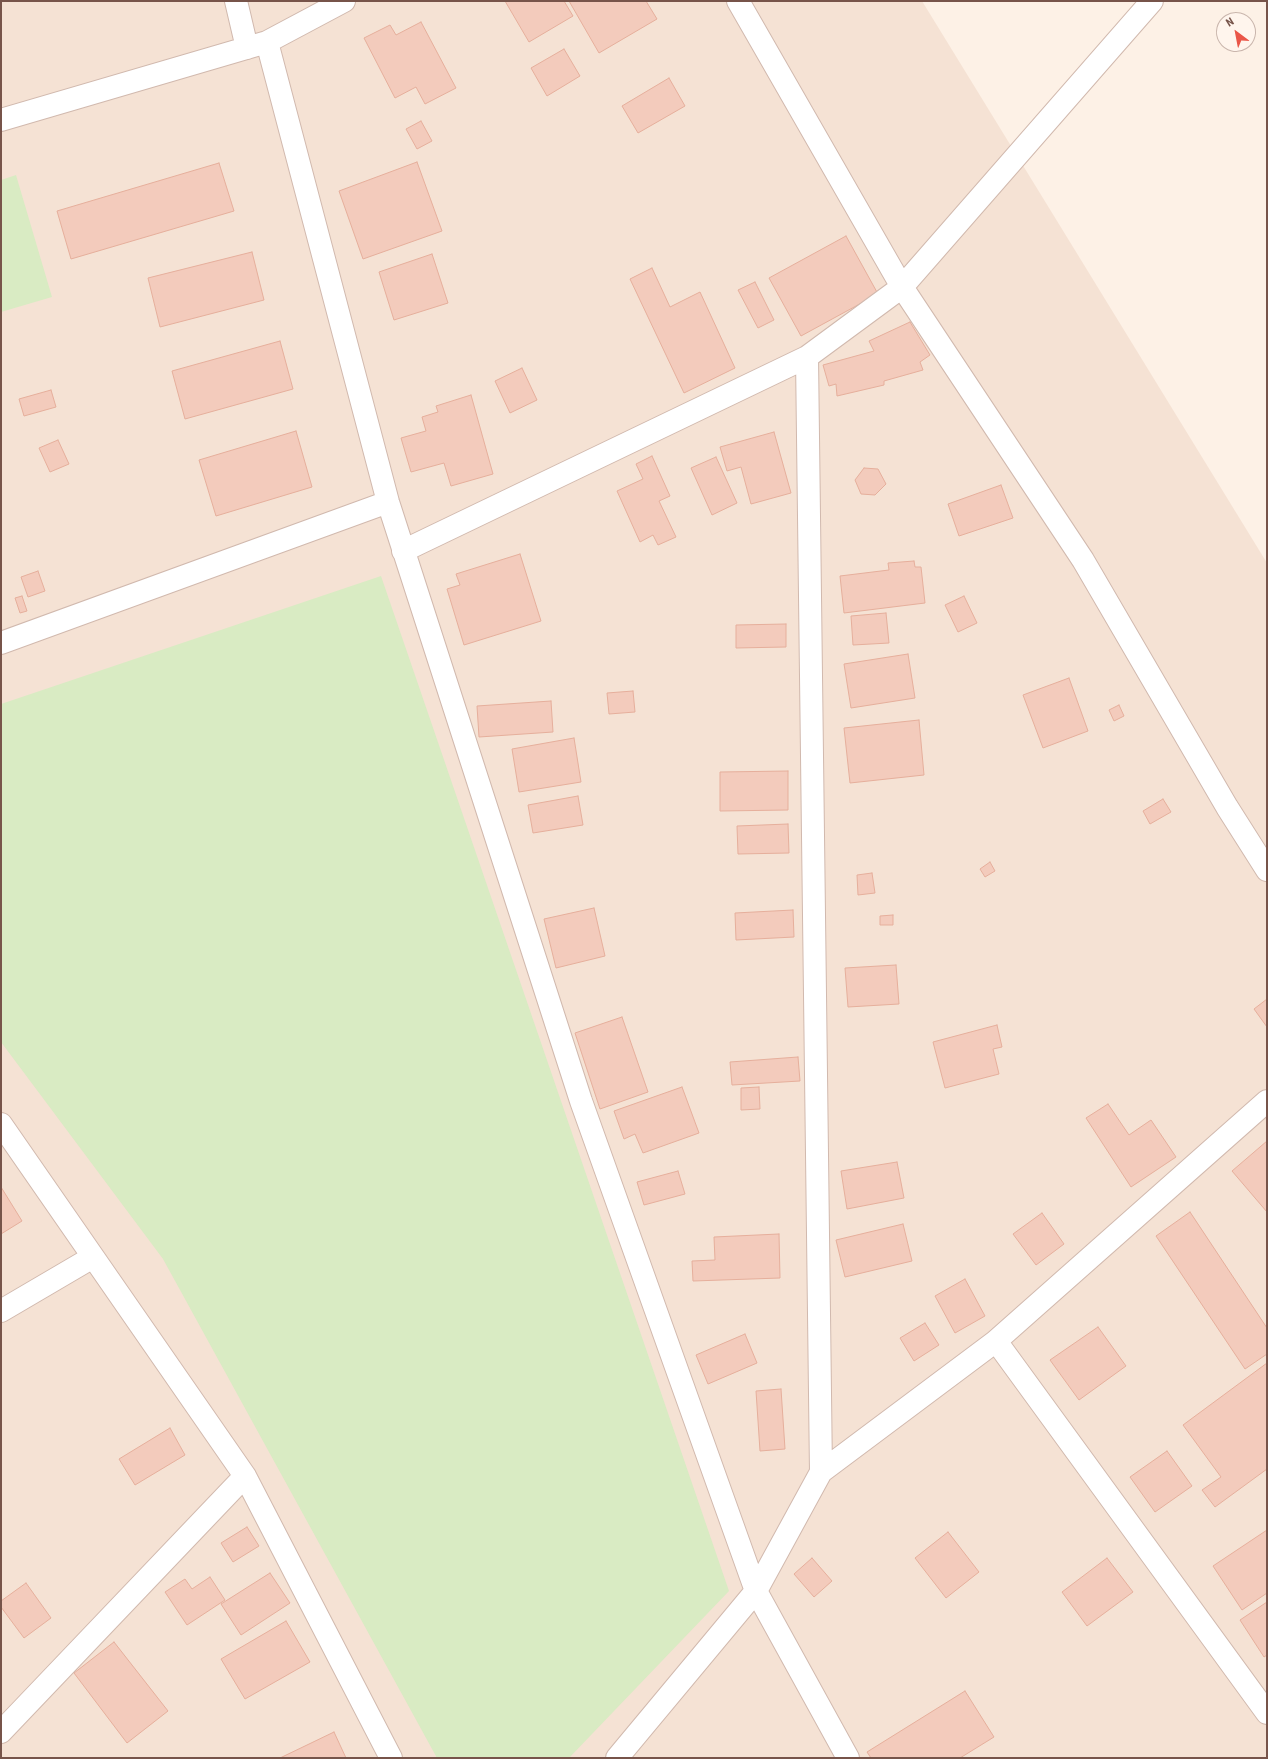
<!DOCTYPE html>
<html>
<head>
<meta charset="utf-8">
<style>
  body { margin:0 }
  #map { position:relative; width:1268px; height:1759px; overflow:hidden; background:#fdf1e6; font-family:"Roboto Condensed",sans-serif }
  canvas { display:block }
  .frame { position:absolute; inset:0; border:2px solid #77544a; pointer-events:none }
  .north { position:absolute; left:1216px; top:12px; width:40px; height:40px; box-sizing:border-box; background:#fff5ed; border:1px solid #c9b5ac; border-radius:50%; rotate:328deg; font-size:11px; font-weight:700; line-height:16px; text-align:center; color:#77544a }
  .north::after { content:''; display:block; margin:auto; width:14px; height:18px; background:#ea5648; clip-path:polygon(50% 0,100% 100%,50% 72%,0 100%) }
</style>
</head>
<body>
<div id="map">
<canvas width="1268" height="1759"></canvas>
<div class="frame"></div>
<div class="north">N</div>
</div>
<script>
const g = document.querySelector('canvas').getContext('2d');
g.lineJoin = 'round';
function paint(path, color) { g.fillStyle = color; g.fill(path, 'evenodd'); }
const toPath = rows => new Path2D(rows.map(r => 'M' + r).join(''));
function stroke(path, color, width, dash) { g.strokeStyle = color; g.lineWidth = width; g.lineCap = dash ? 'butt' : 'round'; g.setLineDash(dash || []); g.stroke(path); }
const residential = toPath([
  [1,1,922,1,1267,563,1267,1758,1,1758]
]);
const green = toPath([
  [16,175,52,297,1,312,1,180],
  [381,576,729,1591,569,1758,437,1758,163,1259,1,1042,1,704]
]);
const building = toPath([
  [505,1,564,1,573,16,529,42,505,1],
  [569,1,646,1,657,19,599,53,569,1],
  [421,22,456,88,425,104,416,87,395,98,364,38,390,25,396,35,421,22],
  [564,49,580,76,547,96,531,68,564,49],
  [669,78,685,106,638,133,622,106,669,78],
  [421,121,432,141,417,149,406,129,421,121],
  [417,162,442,231,363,259,339,191,417,162],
  [219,163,234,211,71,259,57,211,219,163],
  [846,236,878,294,801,336,769,278,846,236],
  [252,252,264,300,160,327,148,278,252,252],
  [432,254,448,303,394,320,379,272,432,254],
  [652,268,670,307,700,292,735,368,684,393,630,279,652,268],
  [755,282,774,320,758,328,738,290,755,282],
  [910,322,930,355,920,362,923,370,884,381,884,385,837,396,836,384,829,386,823,365,874,351,869,341,910,322],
  [280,341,293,389,185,419,172,371,280,341],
  [522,368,537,400,510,413,495,381,522,368],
  [51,390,56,407,24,416,19,399,51,390],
  [471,395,493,474,451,486,444,463,411,472,401,438,426,431,422,417,438,412,436,406,471,395],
  [296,431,312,487,216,516,199,460,296,431],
  [774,432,791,493,751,504,741,467,727,471,720,447,774,432],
  [58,440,69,464,50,472,39,448,58,440],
  [652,456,670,496,659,501,676,537,658,545,653,535,640,542,617,491,643,479,636,464,652,456],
  [716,457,737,503,712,515,691,468,716,457],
  [864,468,878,469,886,484,875,495,861,494,855,480,864,468],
  [1001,485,1013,518,959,536,948,504,1001,485],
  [520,554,541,621,464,645,447,589,460,585,456,574,520,554],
  [914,561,915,567,921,567,925,603,844,613,840,576,889,570,888,563,914,561],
  [38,571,45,591,28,597,21,577,38,571],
  [22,596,27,611,20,613,15,598,22,596],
  [964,596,977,623,958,632,945,605,964,596],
  [886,613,889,643,853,645,851,616,886,613],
  [786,624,786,647,736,648,736,625,786,624],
  [908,654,915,698,851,708,844,664,908,654],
  [1069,678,1088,731,1043,748,1023,695,1069,678],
  [633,691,635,712,609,714,607,693,633,691],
  [551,701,553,732,479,737,477,706,551,701],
  [1119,705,1124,716,1114,721,1109,710,1119,705],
  [919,720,924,775,850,783,844,728,919,720],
  [574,738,581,782,519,792,512,749,574,738],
  [788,771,788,810,720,811,720,772,788,771],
  [578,796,583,825,533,833,528,805,578,796],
  [1163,799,1171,812,1150,824,1143,811,1163,799],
  [788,824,789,853,738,854,737,826,788,824],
  [990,862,995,871,985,877,980,869,990,862],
  [872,873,875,893,858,895,857,875,872,873],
  [594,908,605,956,556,968,544,919,594,908],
  [793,910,794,937,736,940,735,913,793,910],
  [893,915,893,925,880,925,880,916,893,915],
  [896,965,899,1004,848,1007,845,968,896,965],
  [1267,999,1267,1027,1254,1009,1267,999],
  [622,1017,648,1092,600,1109,575,1033,622,1017],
  [997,1025,1002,1047,993,1049,999,1074,945,1088,933,1042,997,1025],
  [798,1057,800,1081,732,1085,730,1062,798,1057],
  [682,1087,699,1133,643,1153,635,1134,624,1139,614,1111,682,1087],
  [759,1087,760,1109,741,1110,741,1088,759,1087],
  [1108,1104,1129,1135,1151,1120,1176,1157,1131,1187,1086,1118,1108,1104],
  [1267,1141,1267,1212,1232,1171,1267,1141],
  [897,1162,904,1198,847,1209,841,1171,897,1162],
  [678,1171,685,1194,644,1205,637,1182,678,1171],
  [1,1187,22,1221,1,1234,1,1187],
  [1190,1212,1267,1328,1267,1354,1245,1369,1156,1236,1190,1212],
  [1042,1213,1064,1244,1036,1265,1013,1234,1042,1213],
  [903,1224,912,1261,845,1277,836,1240,903,1224],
  [779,1234,780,1278,693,1281,692,1261,715,1260,714,1237,779,1234],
  [965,1279,985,1316,955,1333,935,1296,965,1279],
  [925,1323,939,1345,914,1361,900,1338,925,1323],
  [1098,1327,1126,1366,1079,1400,1050,1360,1098,1327],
  [745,1334,757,1363,708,1384,696,1355,745,1334],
  [1267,1363,1267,1469,1215,1507,1202,1490,1221,1477,1183,1425,1267,1363],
  [781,1389,785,1449,760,1451,756,1391,781,1389],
  [170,1428,185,1455,135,1485,119,1459,170,1428],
  [1167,1451,1192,1486,1155,1512,1130,1477,1167,1451],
  [247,1527,259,1546,233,1562,221,1543,247,1527],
  [1267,1530,1267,1593,1242,1610,1213,1566,1267,1530],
  [948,1532,979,1572,946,1598,915,1558,948,1532],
  [812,1558,832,1581,814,1597,794,1574,812,1558],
  [1107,1558,1133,1592,1087,1626,1062,1592,1107,1558],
  [270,1573,290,1603,241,1635,221,1604,270,1573],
  [210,1577,225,1600,187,1625,165,1592,185,1579,192,1589,210,1577],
  [26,1583,51,1618,24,1638,1,1607,1,1601,26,1583],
  [1267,1602,1267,1655,1264,1657,1240,1620,1267,1602],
  [286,1621,310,1662,245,1699,221,1659,286,1621],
  [114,1642,168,1711,127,1743,74,1673,114,1642],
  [965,1691,994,1737,960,1758,871,1758,867,1752,965,1691],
  [334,1732,346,1758,280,1758,334,1732]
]);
const minor = toPath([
  [236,1,247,48],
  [738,1,902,287,1083,560,1227,807,1267,870],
  [267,42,388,502,581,1101,756,1591,848,1758],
  [1,120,267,42,344,1],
  [807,357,821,1472],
  [403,551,807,357,902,287,1152,1],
  [1,643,388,502],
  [1,1124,245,1476,391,1758],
  [1,1311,93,1257],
  [996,1341,1267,1713],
  [1,1732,245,1476],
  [617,1758,756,1591,821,1472,996,1341,1267,1101]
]);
paint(residential, '#f5e2d4');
paint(green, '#d9ebc3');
paint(building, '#f3cbbc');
stroke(building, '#e6af9c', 1);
stroke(minor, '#d1b9ae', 24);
stroke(minor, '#fff', 22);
</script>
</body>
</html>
